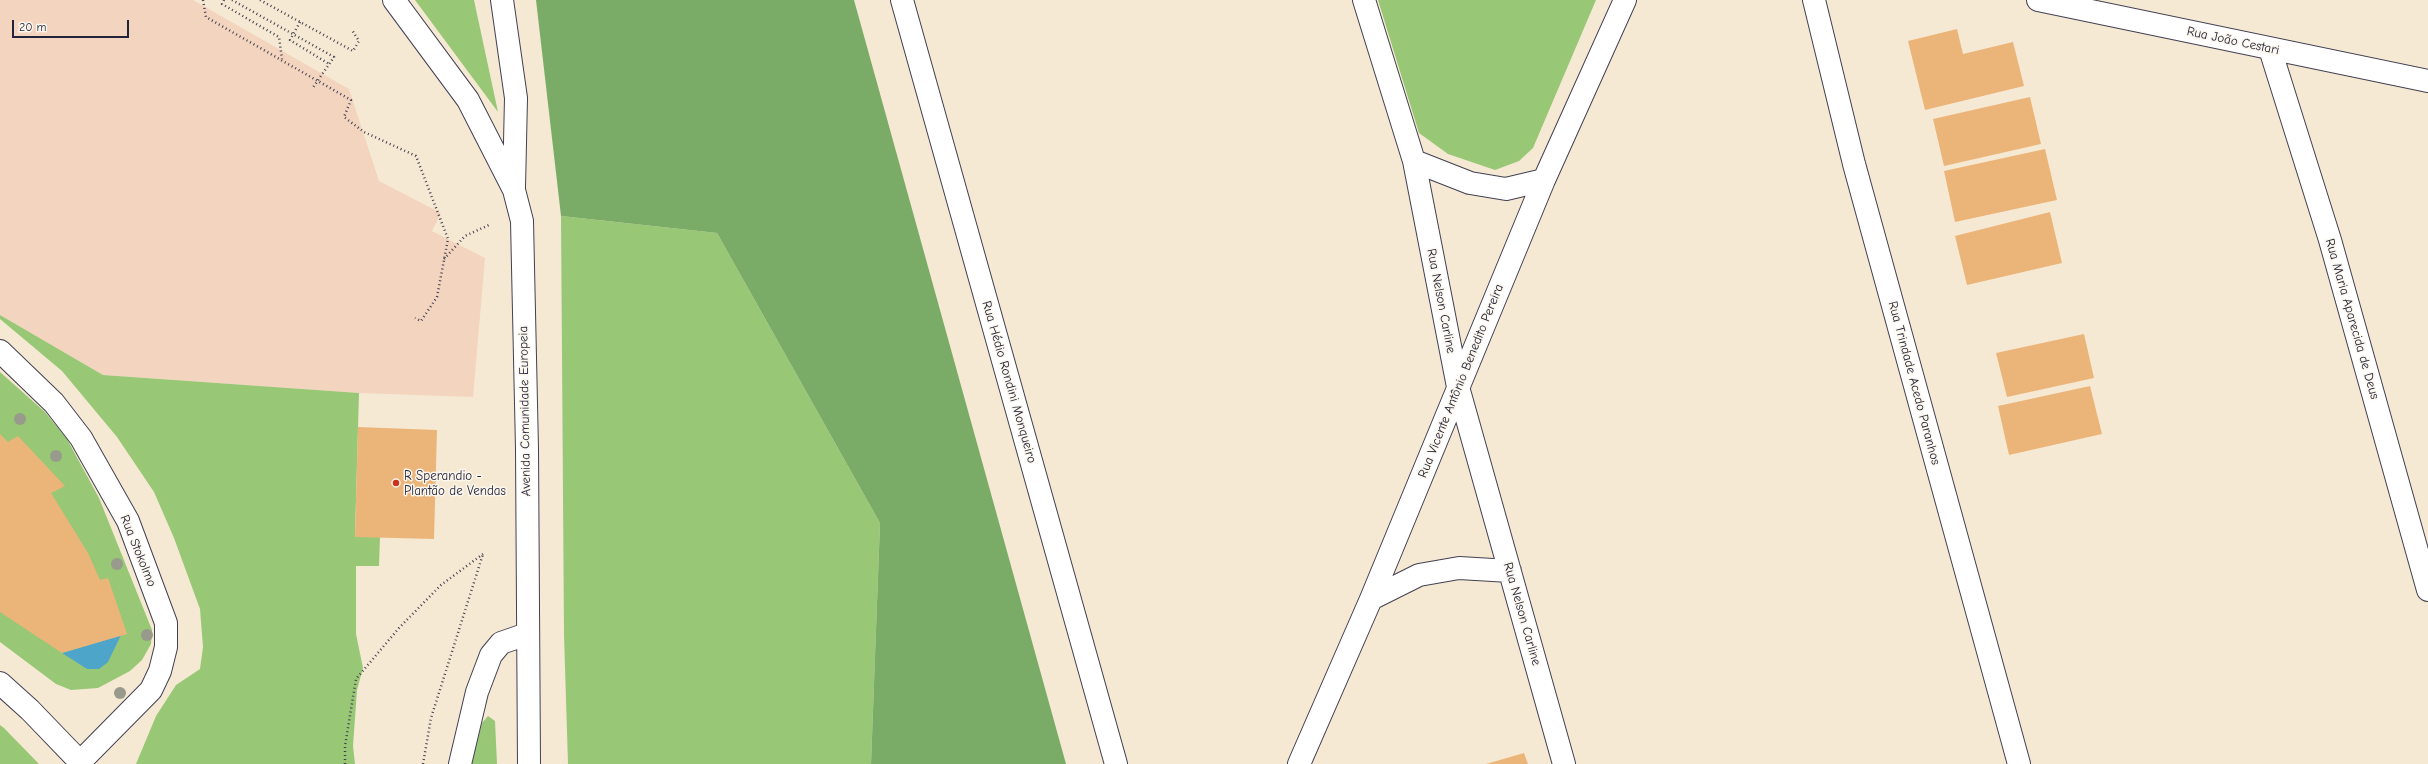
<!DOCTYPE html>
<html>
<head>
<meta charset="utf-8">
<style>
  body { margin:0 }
  #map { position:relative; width:2428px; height:764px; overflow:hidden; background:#f6e9d3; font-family:"Comic Neue",sans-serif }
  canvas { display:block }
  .scale { position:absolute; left:12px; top:20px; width:117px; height:18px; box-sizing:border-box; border:2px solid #22223b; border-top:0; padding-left:5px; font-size:12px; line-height:14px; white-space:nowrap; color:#22223b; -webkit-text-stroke:3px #fbf7ec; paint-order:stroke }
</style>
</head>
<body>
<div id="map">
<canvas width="2428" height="764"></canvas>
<div class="scale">20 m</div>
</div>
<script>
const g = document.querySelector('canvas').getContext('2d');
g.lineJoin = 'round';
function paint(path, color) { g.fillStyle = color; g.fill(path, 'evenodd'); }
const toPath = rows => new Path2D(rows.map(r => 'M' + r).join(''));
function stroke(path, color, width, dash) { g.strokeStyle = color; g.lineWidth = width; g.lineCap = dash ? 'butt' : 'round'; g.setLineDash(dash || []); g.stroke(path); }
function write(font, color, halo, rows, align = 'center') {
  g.font = font + ' "Comic Neue",sans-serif'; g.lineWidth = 3; g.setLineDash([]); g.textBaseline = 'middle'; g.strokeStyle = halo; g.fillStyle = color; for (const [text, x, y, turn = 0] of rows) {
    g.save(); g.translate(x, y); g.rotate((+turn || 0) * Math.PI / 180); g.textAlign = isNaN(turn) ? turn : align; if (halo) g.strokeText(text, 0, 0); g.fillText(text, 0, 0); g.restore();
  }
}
const built = toPath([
  [0,0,193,0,349,89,379,181,441,213,432,231,485,258,473,397,359,393,103,375,0,315]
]);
const green = toPath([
  [415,0,474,0,498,112],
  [1378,0,1596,0,1533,148,1519,161,1495,170,1448,154,1419,133],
  [561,216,717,233,880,523,871,764,568,764,564,635],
  [0,315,103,375,359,393,355,536,380,537,379,566,356,566,356,634,363,668,357,690,353,746,355,764,136,764,156,716,176,685,200,669,203,647,200,609,174,538,154,492,117,437,62,371,0,319],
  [0,372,45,412,67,439,99,498,152,630,151,644,142,660,130,671,98,688,71,690,56,684,0,642],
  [488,716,495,721,497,764,471,764,482,723],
  [0,725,4,728,39,764,0,764]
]);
const forest = toPath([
  [536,0,854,0,1066,764,871,764,880,523,717,233,561,216]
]);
const water = toPath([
  [121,635,108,662,99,669,87,669,62,653]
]);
const building = toPath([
  [1957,29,1963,54,2013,42,2024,86,1925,110,1908,41],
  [2030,97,2041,144,1944,166,1933,119],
  [2045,149,2057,200,1955,222,1944,171],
  [2050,212,2062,263,1967,285,1955,236],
  [2084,334,2094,378,2007,397,1996,353],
  [2090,386,2102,434,2009,455,1998,406],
  [358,427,437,430,434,539,355,537],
  [0,434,8,442,18,436,65,486,51,493,88,553,100,580,108,578,127,634,62,653,0,612],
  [1524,753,1528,764,1486,764]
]);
const path = toPath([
  [203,0,206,17,351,100,344,117,364,132,416,156,448,239,437,297,421,321,415,318],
  [224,0,222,4,279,37,282,59],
  [232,0,334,57,312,89],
  [260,0,353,51,359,41,352,30],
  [300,22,290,40,329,64],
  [444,259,465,236,489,225],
  [345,764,345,746,356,679,399,628,441,585,483,554],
  [423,764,431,718,483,554]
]);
const minor = toPath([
  [394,0,468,100,514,190,522,221,527,449,529,764],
  [502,0,516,98,514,187],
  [902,0,1116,764],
  [1364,0,1414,161,1458,387,1564,764],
  [1814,0,1854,164,2019,764],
  [2038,0,2428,81],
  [2270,49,2330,240,2428,590],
  [1414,161,1470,183,1506,189,1544,180],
  [0,351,54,403,81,438,128,521,166,623,166,647,160,671,151,690,80,762],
  [1371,599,1419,575,1459,568,1510,571],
  [0,683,30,710,82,764],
  [460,764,477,692,491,655,501,643,527,634],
  [1299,764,1371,599,1544,180,1625,0]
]);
const trees = [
  [20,419],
  [56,456],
  [117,564],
  [147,635],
  [120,693]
];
const markers = [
  [396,483,4,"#c8321e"]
];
const streetNames = [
  ["Rua João Cestari",2233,41,12],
  ["Rua Nelson Carline",1441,301,79],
  ["Rua Maria Aparecida de Deus",2352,319,74],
  ["Rua Vicente Antônio Benedito Pereira",1461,381,-68],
  ["Rua Hédio Rondini Monqueiro",1009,382,74],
  ["Rua Trindade Acedo Paranhos",1914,383,75],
  ["Avenida Comunidade Europeia",525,411,-91],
  ["Rua Stokolmo",138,551,68],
  ["Rua Nelson Carline",1522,614,74]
];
const poiNames = [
  ["R Sperandio -",404,476],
  ["Plantão de Vendas",404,491]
];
paint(built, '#f3d4bf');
paint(green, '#98c776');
paint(forest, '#7aac67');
paint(water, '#4ea5ca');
paint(building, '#ebb57a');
stroke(minor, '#424052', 24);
stroke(path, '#424052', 2.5, [1, 3]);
stroke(minor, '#fff', 22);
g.fillStyle = '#989b8b';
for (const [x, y] of trees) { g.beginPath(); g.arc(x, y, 6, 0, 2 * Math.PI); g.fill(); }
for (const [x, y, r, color] of markers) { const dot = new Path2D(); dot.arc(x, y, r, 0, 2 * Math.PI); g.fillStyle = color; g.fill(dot); stroke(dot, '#fbf7ec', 1.5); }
write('13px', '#22223b', '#fbf7ec', streetNames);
write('13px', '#22223b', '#fbf7ec', poiNames, 'left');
</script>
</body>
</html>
